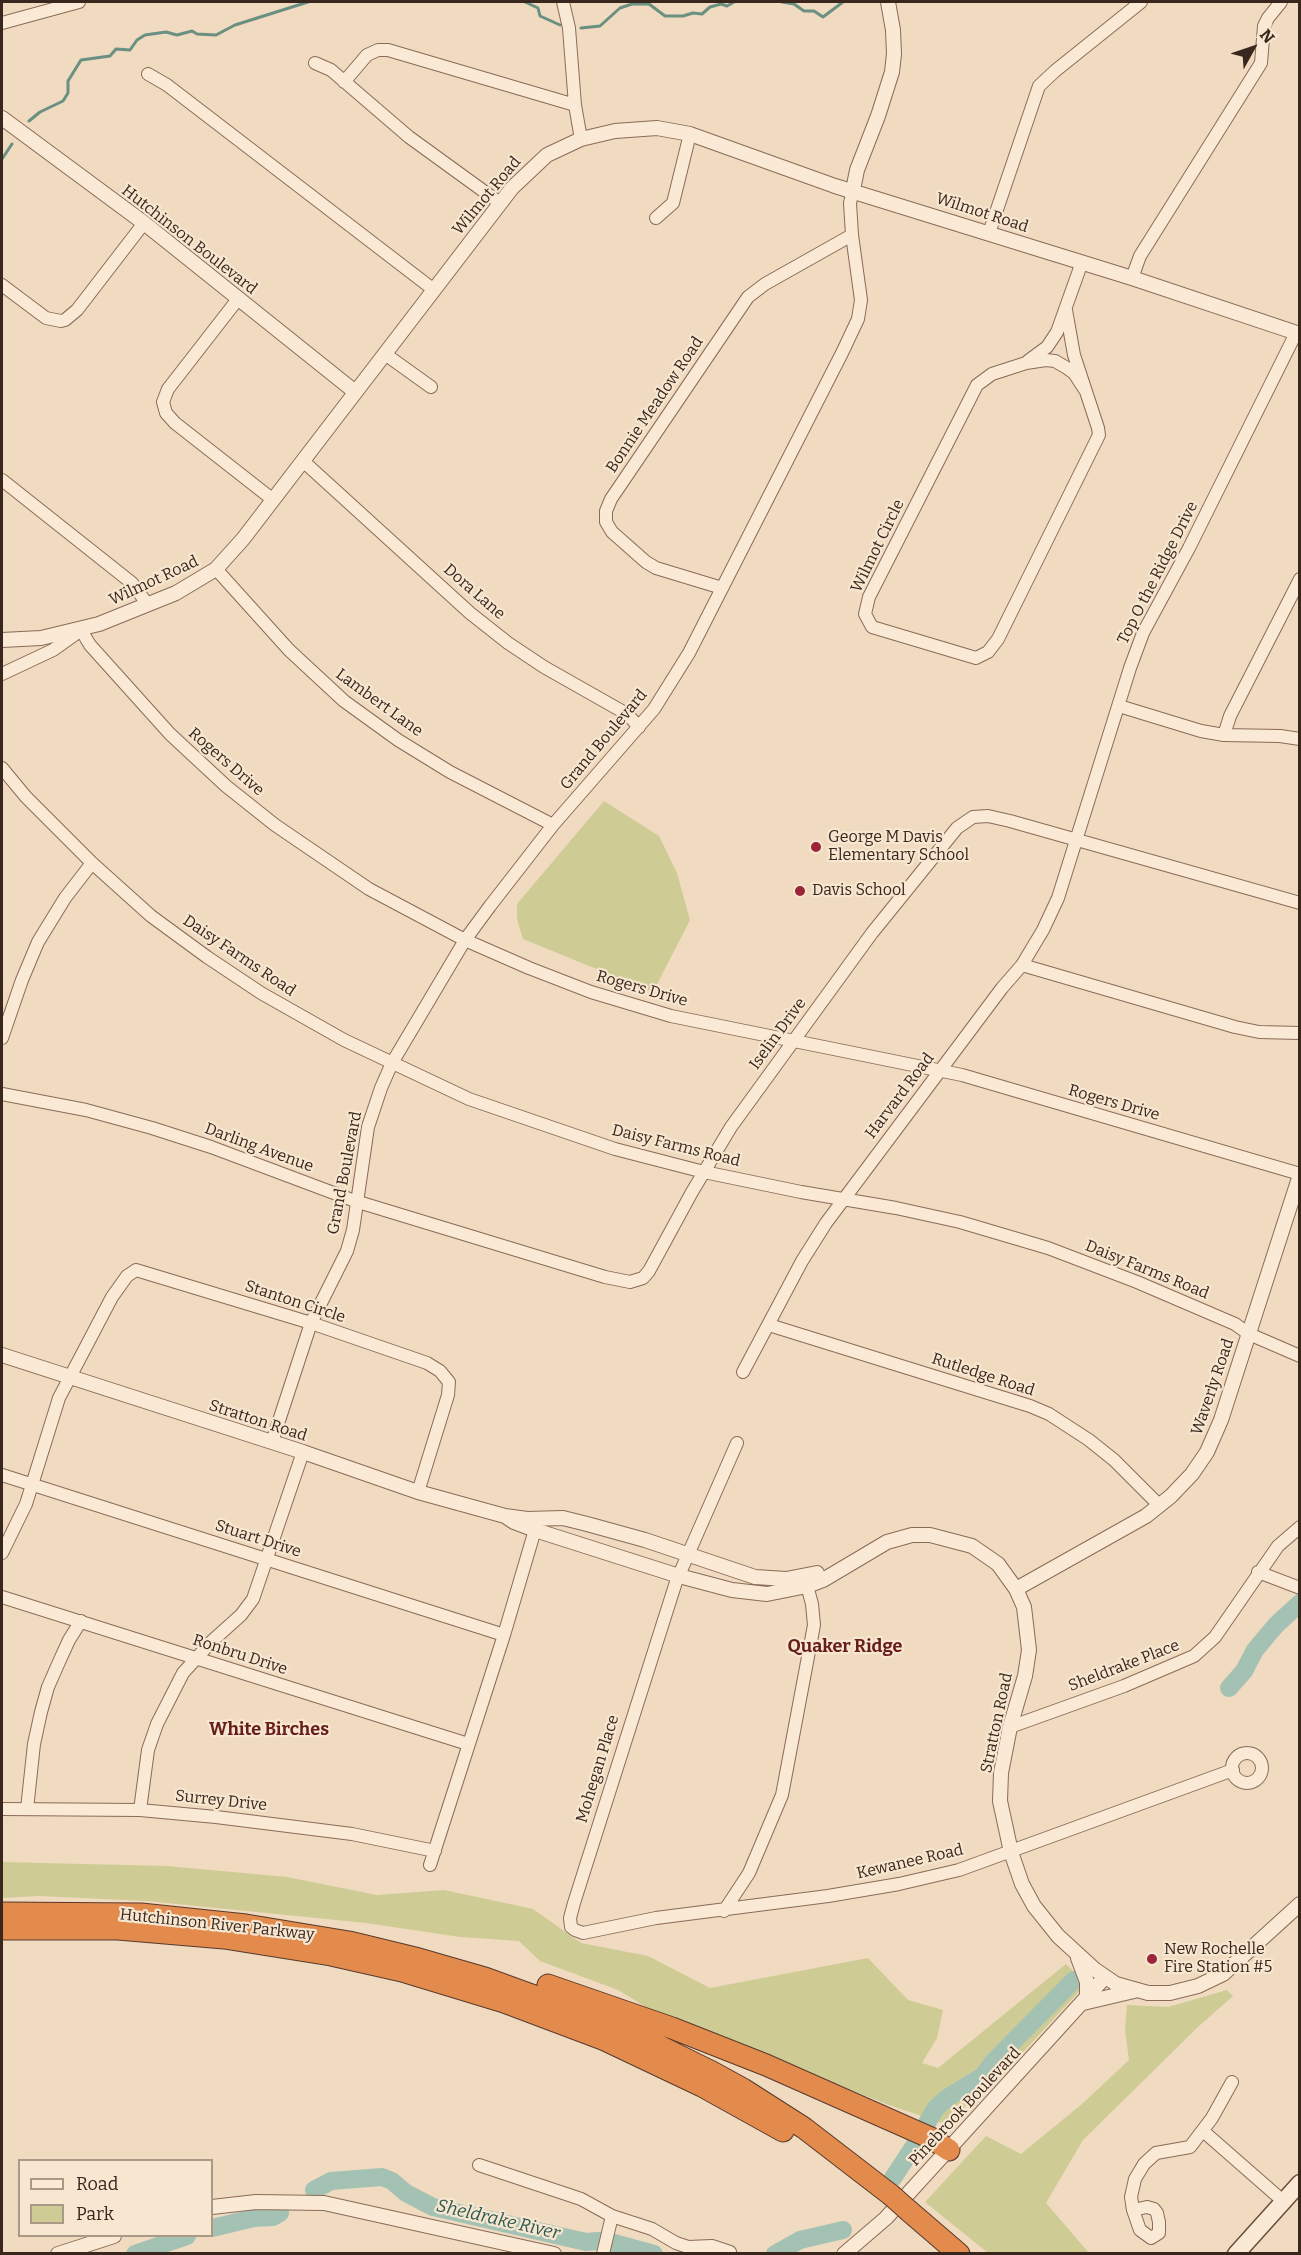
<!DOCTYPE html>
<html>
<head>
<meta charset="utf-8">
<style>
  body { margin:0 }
  #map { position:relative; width:1301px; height:2255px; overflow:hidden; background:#f0dac0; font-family:Bitter,serif }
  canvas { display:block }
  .frame { position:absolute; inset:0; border:3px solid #39261c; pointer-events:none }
  .legend { position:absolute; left:18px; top:2159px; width:195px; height:78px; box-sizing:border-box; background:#f7e6d0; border:2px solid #ab9988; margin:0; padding:8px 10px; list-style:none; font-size:18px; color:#39261c }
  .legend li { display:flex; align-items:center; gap:12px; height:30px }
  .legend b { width:30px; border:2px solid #ab9988 }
  .north { position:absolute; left:1223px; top:18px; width:60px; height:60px; -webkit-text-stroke:4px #f7e6d0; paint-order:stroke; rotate:50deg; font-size:16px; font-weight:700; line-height:24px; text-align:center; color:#39261c }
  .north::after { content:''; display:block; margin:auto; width:21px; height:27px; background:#39261c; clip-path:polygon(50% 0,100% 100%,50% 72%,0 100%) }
</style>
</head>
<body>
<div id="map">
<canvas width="1301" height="2255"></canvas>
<div class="frame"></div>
<ul class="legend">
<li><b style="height:8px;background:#fae9d4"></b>Road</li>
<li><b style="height:16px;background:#cecc94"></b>Park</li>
</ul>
<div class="north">N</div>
</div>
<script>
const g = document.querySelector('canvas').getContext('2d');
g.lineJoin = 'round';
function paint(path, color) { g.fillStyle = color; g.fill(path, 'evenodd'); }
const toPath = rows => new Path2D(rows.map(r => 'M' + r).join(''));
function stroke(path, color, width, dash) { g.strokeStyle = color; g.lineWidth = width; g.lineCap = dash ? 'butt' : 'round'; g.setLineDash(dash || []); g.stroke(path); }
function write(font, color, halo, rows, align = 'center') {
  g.font = font + ' Bitter,serif'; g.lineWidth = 4.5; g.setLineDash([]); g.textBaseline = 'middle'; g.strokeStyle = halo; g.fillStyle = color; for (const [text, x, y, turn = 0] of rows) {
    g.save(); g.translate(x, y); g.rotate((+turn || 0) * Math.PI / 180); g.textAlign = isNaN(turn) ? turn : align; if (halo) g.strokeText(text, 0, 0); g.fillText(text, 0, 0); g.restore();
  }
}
const green = toPath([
  [604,801,659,836,677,873,690,920,653,992,523,939,517,919,517,904],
  [2,1862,167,1866,287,1877,377,1895,444,1890,533,1909,581,1943,648,1956,710,1988,868,1958,908,2000,943,2010,937,2038,922,2063,938,2068,1066,1964,1086,1984,988,2090,942,2123,886,2104,751,2050,667,2020,618,1990,540,1961,519,1941,460,1937,366,1923,147,1901,39,1896,2,1898],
  [1227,1990,1233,1996,1199,2026,1083,2140,1046,2203,1089,2253,988,2253,925,2202,986,2136,1021,2154,1082,2104,1129,2060,1125,2030,1127,2005,1168,2007]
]);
const stream = toPath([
  [525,2,538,8,540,16,560,25],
  [782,2,794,4,804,11,814,11,823,17,843,2],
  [581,28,600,26,620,8,632,4,649,4,665,16,683,16,693,13,702,14,710,7,721,4,727,6,734,2],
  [29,121,40,112,63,101,68,93,68,81,81,60,110,56,116,49,130,50,137,40,145,35,166,32,177,35,192,31,197,34,216,35,235,25,308,2],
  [2,159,12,144]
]);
const river = toPath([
  [1229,1688,1244,1671,1255,1650,1276,1625,1300,1603],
  [927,2123,936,2108,947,2098,983,2076,993,2062,1074,1980],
  [893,2178,918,2140],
  [314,2190,331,2181,382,2177,392,2181,406,2193,433,2207,586,2242,598,2241,614,2243,654,2254],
  [212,2228,254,2218,273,2217,280,2213],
  [135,2254,187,2236],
  [775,2254,800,2240,843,2230]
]);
const minor = toPath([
  [563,2,569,28,575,105,581,139],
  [2,23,79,2],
  [315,63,331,70,409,137,500,203],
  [148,74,167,85,434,290],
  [344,82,367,55,378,50,388,50,575,105],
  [656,218,673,203,690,134],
  [989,233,1039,86,1055,71,1141,2],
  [1132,278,1140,256,1261,63,1264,26,1268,18,1281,2],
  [2,285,46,318,61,321,65,320,77,310,144,223],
  [238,299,168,389,163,402,166,413,175,423,272,499],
  [1066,310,1074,355,1098,428,1099,435,998,639,988,652,976,658,872,627,865,614,869,597,977,385,992,374,1026,363,1046,360,1055,361,1067,368,1074,373,1085,390],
  [385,354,431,387],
  [1028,361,1047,347,1057,332,1082,262],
  [303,461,470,613,508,643,544,667,627,714,639,727],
  [2,480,132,583,148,605],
  [216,569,289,650,344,701,398,740,450,772,553,825],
  [722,588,656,568,646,562,612,532,606,522,606,511,611,499,748,297,765,284,852,235],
  [2,674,53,650,81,630,90,645,170,734,226,786,275,825,369,889,465,940,529,968,591,992,671,1016,962,1075,1300,1174],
  [1119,706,1201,731,1224,735,1280,736,1300,739],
  [1224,735,1230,716,1300,579],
  [2,768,26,797,92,863,151,916,207,957,261,993,344,1040,469,1099,615,1149,704,1172,801,1192,896,1208,960,1222,1048,1248,1137,1282,1235,1324,1249,1334,1300,1356],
  [1022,965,1235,1027,1259,1032,1300,1033],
  [2,1038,22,980,38,942,65,898,92,863],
  [2,1094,86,1110,152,1128,211,1147,355,1201,605,1277,630,1282,643,1278,649,1271,692,1192,731,1127,872,933,957,828,973,817,988,816,1010,821,1300,903],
  [769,1325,1030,1406,1049,1414,1089,1440,1114,1460,1160,1506],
  [743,1372,802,1261,826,1223,1002,988,1022,965,1043,930,1058,898,1130,668,1143,633,1189,548,1296,333],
  [272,1442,311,1323,347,1251,353,1230,368,1127,381,1088,392,1063,465,940,490,906,553,825,654,709,689,653,842,353,858,319,861,300,852,235,850,203,853,190],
  [737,1443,676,1582,574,1903,570,1918,571,1927,575,1930,583,1933,656,1918,828,1896,899,1884,959,1870,1233,1770],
  [2,1475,504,1635],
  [2,1553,26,1504,59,1398,112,1297,127,1276,136,1270,311,1323,427,1363,440,1371,449,1382,448,1395,418,1492],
  [1258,1572,1300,1588],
  [2,1597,468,1744],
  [1010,1727,1124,1686,1194,1656,1215,1637,1278,1546,1300,1527],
  '1232 1768a15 15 0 1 1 30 0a15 15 0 1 1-30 0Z',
  [2,1809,140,1810,216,1817,352,1834,435,1851],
  [27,1809,34,1744,41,1712,48,1687,59,1662,69,1640,81,1621],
  [140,1810,148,1750,157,1724,183,1673,211,1642,241,1615,253,1599,303,1452],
  [430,1865,504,1635,537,1523],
  [724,1911,749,1873,782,1795,814,1625,812,1604,805,1578],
  [1203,2131,1283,2201],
  [479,2165,581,2199,612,2216,652,2229,676,2243,688,2247,712,2246,730,2252],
  [1147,2207,1154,2209,1157,2213,1159,2222,1159,2233,1151,2238,1140,2230,1133,2210,1147,2207],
  [1133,2210,1131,2197,1135,2179,1144,2164,1156,2153,1190,2147,1212,2118,1232,2082],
  [603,2254,612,2216]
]);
const tertiary = toPath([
  [2,118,144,223,354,391],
  [853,190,857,170,878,116,892,72,894,54,893,30,888,2],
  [2,640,41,638,99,624,176,593,216,569,243,539,512,188,547,155,581,139,615,131,657,128,690,134,835,186,1132,278,1300,334],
  [2,1355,303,1452,418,1492,505,1516,527,1519,563,1518,587,1524,645,1540,755,1577,786,1579,817,1573],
  [505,1516,514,1522,535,1530,679,1576,732,1590,767,1594,807,1586,823,1580,887,1542,912,1535,930,1535,972,1546,998,1564,1016,1589,1024,1607,1029,1650,1025,1676,1010,1727,1001,1773,1000,1801,1011,1852,1022,1884,1034,1906,1058,1936,1094,1969,1116,1984,1148,1993,1170,1993,1198,1986,1223,1974,1300,1904],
  [1016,1589,1146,1516,1171,1496,1192,1474,1207,1452,1221,1420,1300,1175],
  [1078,1958,1087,1982,1087,1997],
  [1083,2003,1134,1991],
  [212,2207,256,2202,324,2203,554,2254],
  [58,2254,114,2236],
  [844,2254,886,2218,1105,1977]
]);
const secondary = toPath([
  [1236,2254,1300,2183]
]);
const motorway = toPath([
  [2,1913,141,1914,246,1925,349,1942,419,1959,485,1978,584,2014,649,2041,712,2072,743,2089,804,2128,891,2195],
  [2,1929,118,1929,224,1938,331,1955,402,1971,504,2002,605,2040,702,2086,783,2131],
  [548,1985,672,2028,766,2065,931,2138,949,2150],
  [909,2211,959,2254]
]);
const motorwayBridge = toPath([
  [891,2195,909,2211]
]);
const markers = [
  [816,847,6,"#9b2538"],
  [800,891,6,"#9b2538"],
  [1152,1959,6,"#9b2538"]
];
const streetNames = [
  ["Wilmot Road",487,196,-50],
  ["Wilmot Road",982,213,18],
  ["Hutchinson Boulevard",189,240,38],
  ["Bonnie Meadow Road",655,405,-56],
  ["Wilmot Circle",878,546,-64],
  ["Top O the Ridge Drive",1158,573,-63],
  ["Wilmot Road",154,581,-25],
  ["Dora Lane",474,592,41],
  ["Lambert Lane",379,703,36],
  ["Grand Boulevard",604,740,-50],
  ["Rogers Drive",226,762,41],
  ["Daisy Farms Road",239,956,34],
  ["Rogers Drive",642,989,16],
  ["Iselin Drive",778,1034,-54],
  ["Harvard Road",900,1096,-53],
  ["Rogers Drive",1114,1103,16],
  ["Daisy Farms Road",676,1146,14],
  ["Darling Avenue",259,1148,20],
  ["Grand Boulevard",345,1173,-79],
  ["Daisy Farms Road",1147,1270,22],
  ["Stanton Circle",295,1302,18],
  ["Rutledge Road",983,1375,18],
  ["Waverly Road",1213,1387,-71],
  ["Stratton Road",258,1421,18],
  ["Stuart Drive",258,1539,18],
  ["Ronbru Drive",240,1655,18],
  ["Sheldrake Place",1124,1666,-21],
  ["Stratton Road",997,1723,-78],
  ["Mohegan Place",598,1769,-73],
  ["Surrey Drive",221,1801,6],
  ["Kewanee Road",910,1862,-13],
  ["Hutchinson River Parkway",217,1925,6],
  ["Pinebrook Boulevard",965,2107,-47]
];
const poiNames = [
  ["George M Davis",828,838],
  ["Elementary School",828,856],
  ["Davis School",812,891],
  ["New Rochelle",1164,1950],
  ["Fire Station #5",1164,1968]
];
const neighbourhoodNames = [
  ["Quaker Ridge",845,1647],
  ["White Birches",269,1730]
];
const waterNames = [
  ["Sheldrake River",498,2220,13]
];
paint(green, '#cecc94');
stroke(stream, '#6a9081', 3);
stroke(river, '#a3c2b4', 18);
stroke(minor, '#8a6b57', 14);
stroke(tertiary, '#8a6b57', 16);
stroke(secondary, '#6b4c3b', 19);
stroke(motorway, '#573a2c', 23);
stroke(minor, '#fae9d4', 12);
stroke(tertiary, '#fae9d4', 14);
stroke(secondary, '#fae9d4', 16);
stroke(motorway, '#e38a4d', 21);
stroke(motorwayBridge, '#573a2c', 23, []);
stroke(motorwayBridge, '#e38a4d', 21);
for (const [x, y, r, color] of markers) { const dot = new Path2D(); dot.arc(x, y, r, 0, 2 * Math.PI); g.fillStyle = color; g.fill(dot); stroke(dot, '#f7e6d0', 2); }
write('16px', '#39261c', '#f7e6d0', streetNames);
write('16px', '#39261c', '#f7e6d0', poiNames, 'left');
write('bold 18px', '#671e1a', '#f7e6d0', neighbourhoodNames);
write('italic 18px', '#2b594f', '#f7e6d0', waterNames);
</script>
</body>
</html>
